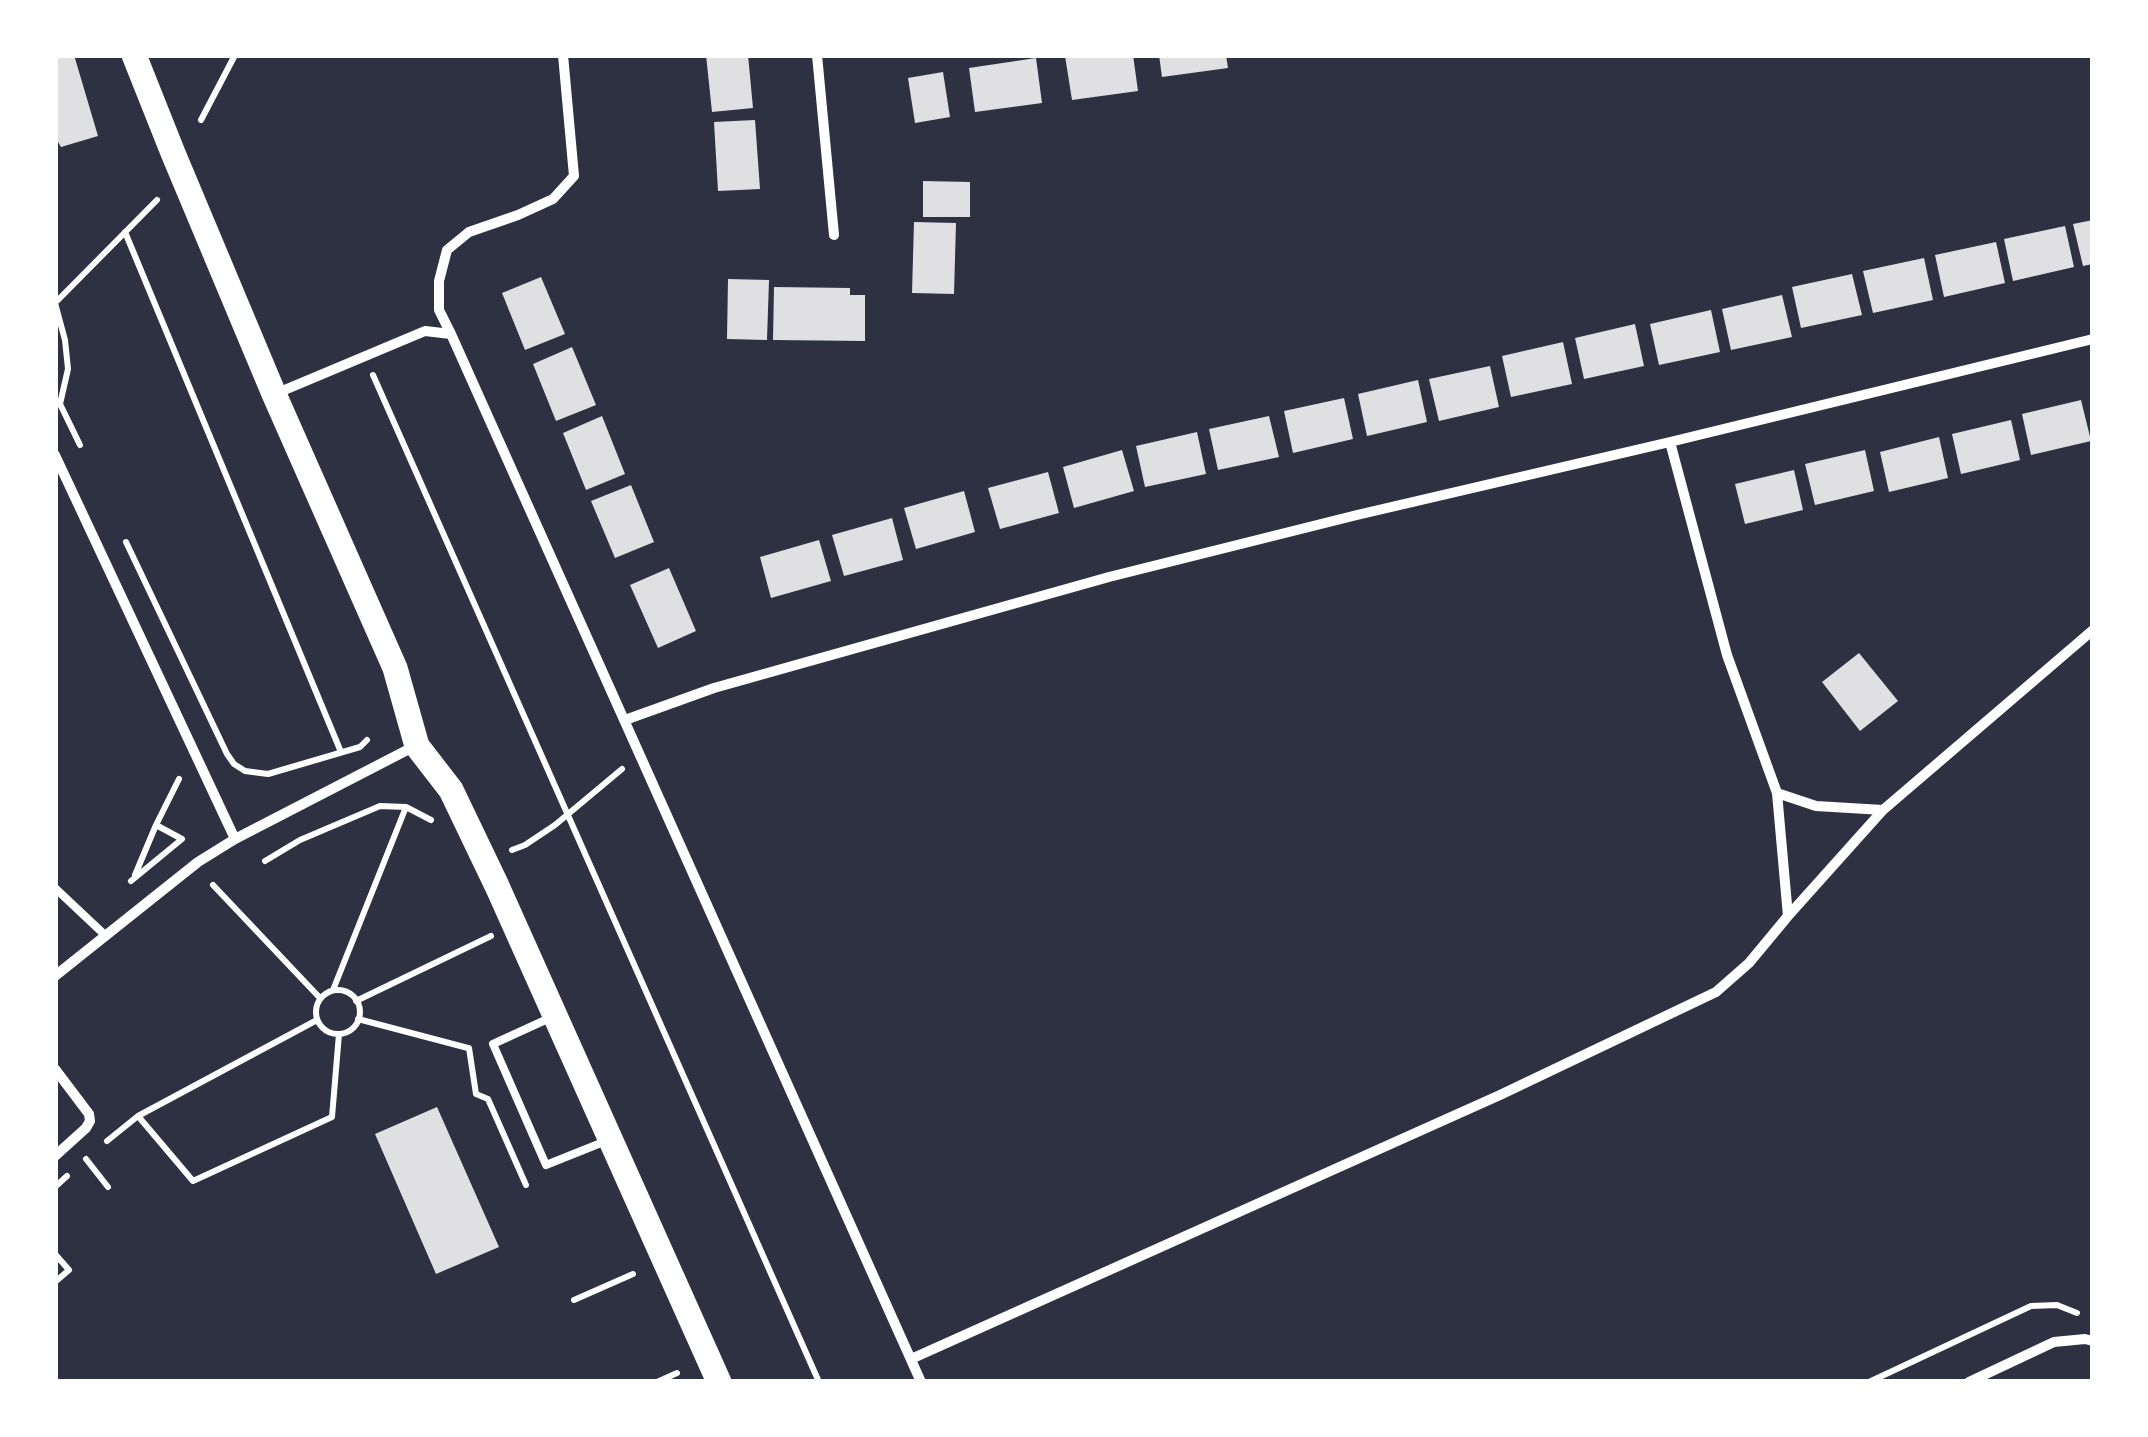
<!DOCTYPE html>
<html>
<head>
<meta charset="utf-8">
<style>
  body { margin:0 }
  #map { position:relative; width:2148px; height:1437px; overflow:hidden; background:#2d3142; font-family:Cabin,sans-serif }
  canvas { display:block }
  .frame { position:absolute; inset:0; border:58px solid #fff; pointer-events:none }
</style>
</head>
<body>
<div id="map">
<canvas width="2148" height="1437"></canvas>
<div class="frame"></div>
</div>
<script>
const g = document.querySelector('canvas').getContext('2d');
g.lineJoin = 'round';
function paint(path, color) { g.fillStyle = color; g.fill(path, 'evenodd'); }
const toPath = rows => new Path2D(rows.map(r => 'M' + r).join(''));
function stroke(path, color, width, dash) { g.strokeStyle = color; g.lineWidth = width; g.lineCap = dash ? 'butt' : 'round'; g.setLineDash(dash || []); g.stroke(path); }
const building = toPath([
  [55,55,74,55,98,136,61,147,55,137],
  [706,55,748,55,753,108,712,112],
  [1073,55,1133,55,1138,91,1072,100,1065,56],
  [1159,55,1226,55,1228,68,1162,77],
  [1036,58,1042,103,975,112,969,68],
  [943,72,950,117,915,123,908,78],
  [755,120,760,189,718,191,714,122],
  [923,181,970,182,970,217,923,217],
  [2093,220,2093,264,2083,266,2073,224],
  [914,222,956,223,954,294,912,293],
  [2065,226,2074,267,2013,281,2004,239],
  [1996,242,2005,283,1944,297,1935,255],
  [1924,258,1933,300,1873,313,1863,271],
  [1852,274,1862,315,1801,328,1792,287],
  [541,277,565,334,525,350,502,293],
  [728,279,769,280,767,340,727,339],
  [774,287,850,288,850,295,865,295,865,341,773,340],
  [1782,295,1792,337,1731,350,1722,309],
  [1711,310,1720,352,1659,365,1650,324],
  [1635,324,1644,366,1584,379,1575,338],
  [1563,342,1572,384,1511,397,1502,356],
  [572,347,596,405,556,421,533,364],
  [1490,366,1499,407,1439,421,1429,379],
  [1418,380,1427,422,1367,436,1358,394],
  [1344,398,1353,439,1293,453,1284,411],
  [2081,400,2091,441,2031,455,2022,414],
  [602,416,625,474,586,490,563,433],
  [1269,416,1279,457,1218,470,1209,429],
  [2011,420,2020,460,1961,474,1952,434],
  [1197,432,1206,474,1145,487,1136,446],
  [1939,437,1948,478,1889,492,1880,452],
  [1122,450,1134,491,1074,508,1063,467],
  [1865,450,1874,491,1815,505,1805,464],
  [1794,470,1803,510,1745,524,1735,484],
  [1048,472,1059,513,1000,529,988,488],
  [631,485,654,542,615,558,591,501],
  [964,491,975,532,916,549,904,508],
  [892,518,903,560,844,576,832,535],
  [819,540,831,581,771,598,760,557],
  [669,568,696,631,658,648,630,585],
  [1859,653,1898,701,1860,731,1822,682],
  [437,1107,499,1247,436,1274,375,1134]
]);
const path = toPath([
  [201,120,235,55],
  [125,232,341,752],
  [55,303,65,340,68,369,60,404,80,445],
  [55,303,157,200],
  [373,375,819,1382],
  [126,542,227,754,234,764,245,771,268,774,360,747,367,740],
  [512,850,525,845,555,825,622,769],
  [265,861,300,840,380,806,406,807,431,820],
  [135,875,156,825],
  [131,881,182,839,156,825,179,779],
  [213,885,320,998],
  [333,990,406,807],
  '316 1012a22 22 0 1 1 44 0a22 22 0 1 1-44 0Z',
  [356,1001,491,936],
  [358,1019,468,1048],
  [469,1048,476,1094,488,1099,526,1185],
  [138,1116,193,1181,332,1117,339,1034],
  [107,1141,138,1116,317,1020],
  [86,1159,108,1187],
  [55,1187,67,1176],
  [55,1254,69,1270,55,1282],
  [574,1300,633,1274],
  [657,1382,677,1373],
  [1869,1382,2031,1306,2057,1305,2077,1313]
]);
const service = toPath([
  [55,888,106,936],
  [552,1017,493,1044,546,1165,606,1141]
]);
const minor = toPath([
  [817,55,834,235],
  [451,334,439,310,439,281,447,250,469,232,518,215,553,199,574,176,563,55],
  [275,394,425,331,451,334,921,1382],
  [1670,442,1727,655,1777,793,1788,916],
  [55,455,235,839],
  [625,720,714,688,1109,577,1357,515,1670,442,2093,339],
  [1777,793,1816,806,1883,810],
  [55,976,198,862,235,839,415,746],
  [55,1069,89,1114,90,1121,86,1128,55,1156],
  [911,1359,1500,1095,1716,992,1749,963,1788,916,1883,810,2093,630],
  [1969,1382,2054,1342,2085,1339,2093,1341]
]);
const primary = toPath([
  [134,55,173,153,274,394,395,668,417,746,451,790,497,886,719,1382]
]);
paint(building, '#e0e0e3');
stroke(path, '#fff', 6);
stroke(service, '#fff', 8);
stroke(minor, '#fff', 10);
stroke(primary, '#fff', 25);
</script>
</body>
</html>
